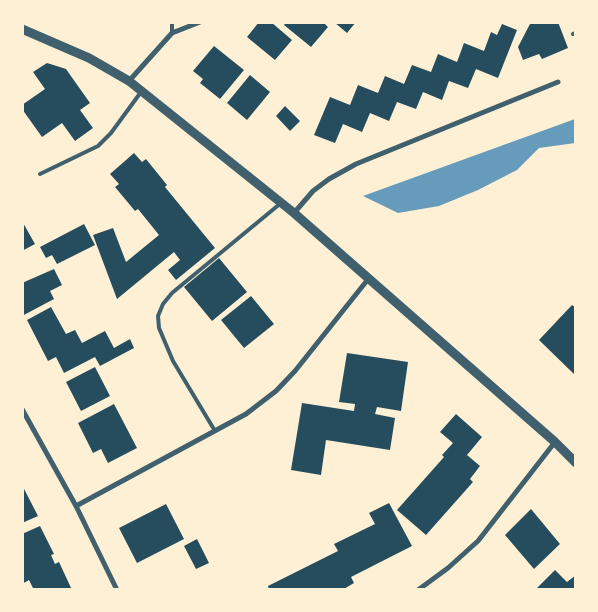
<!DOCTYPE html>
<html>
<head>
<meta charset="utf-8">
<style>
  body { margin:0 }
  #map { position:relative; width:598px; height:612px; overflow:hidden; background:#fdf0d5; font-family:Jost,sans-serif }
  canvas { display:block }
  .frame { position:absolute; inset:0; border:24px solid #fdf0d5; pointer-events:none }
</style>
</head>
<body>
<div id="map">
<canvas width="598" height="612"></canvas>
<div class="frame"></div>
</div>
<script>
const g = document.querySelector('canvas').getContext('2d');
g.lineJoin = 'round';
function paint(path, color) { g.fillStyle = color; g.fill(path, 'evenodd'); }
const toPath = rows => new Path2D(rows.map(r => 'M' + r).join(''));
function stroke(path, color, width, dash) { g.strokeStyle = color; g.lineWidth = width; g.lineCap = dash ? 'butt' : 'round'; g.setLineDash(dash || []); g.stroke(path); }
const water = toPath([
  [575,119,575,143,539,148,517,170,478,190,439,206,398,213,363,196]
]);
const building = toPath([
  [259,22,271,22,292,40,275,60,247,37],
  [286,22,323,22,328,27,311,47,284,25],
  [334,22,356,22,347,33],
  [531,22,558,22,568,48,542,59,539,54,523,60,518,47],
  [502,24,517,30,498,78,476,69,468,88,449,81,442,100,423,92,416,109,397,102,389,121,370,113,362,132,343,124,335,143,314,135,330,97,350,105,358,85,378,93,385,76,404,84,412,65,431,72,438,54,457,62,464,43,484,51,491,32,497,35],
  [214,46,244,70,220,99,200,83,203,79,193,71],
  [47,63,66,69,90,103,80,110,93,128,75,141,62,123,42,137,22,109,22,105,45,89,33,72],
  [250,75,270,92,247,120,227,103],
  [285,106,300,121,290,131,276,116],
  [134,153,142,162,146,159,167,185,165,187,215,248,176,280,168,270,180,260,174,252,117,299,93,235,113,228,126,262,159,235,138,209,135,211,115,187,119,184,110,174],
  [22,221,35,244,22,251],
  [84,224,95,245,57,264,52,255,46,258,40,247],
  [219,258,247,292,212,321,184,287],
  [54,269,62,285,50,291,54,299,22,316,22,283],
  [251,296,274,324,244,348,221,320],
  [572,305,576,308,576,376,539,340],
  [51,307,66,334,75,330,82,343,105,331,114,348,130,339,134,348,100,366,95,357,64,373,56,357,48,361,27,320],
  [347,353,408,362,401,411,377,407,375,414,395,418,390,450,326,440,321,475,291,470,302,403,354,411,355,404,339,402],
  [95,367,110,396,81,411,66,382],
  [114,404,137,448,108,463,101,449,93,453,78,423],
  [456,414,482,437,467,455,480,466,470,479,473,482,426,535,397,510,444,457,442,455,453,443,440,432],
  [22,485,38,516,22,523],
  [389,503,412,546,351,577,354,583,342,590,269,590,268,586,338,551,334,544,375,524,369,513],
  [166,504,184,539,137,563,119,528],
  [531,509,560,544,534,569,505,535],
  [40,526,54,554,51,555,55,564,59,562,72,590,34,590,29,580,22,584,22,534],
  [197,539,209,563,196,569,184,546],
  [555,570,567,582,576,575,576,590,535,590]
]);
const service = toPath([
  [172,33,172,22],
  [573,34,576,33],
  [40,174,98,146,111,133,141,92],
  [215,431,173,361,159,328,158,316,163,304,172,293,281,203]
]);
const minor = toPath([
  [129,81,172,33,200,22],
  [294,213,313,191,329,179,356,164,558,82],
  [22,409,76,506,246,414,276,391,295,371,369,278],
  [76,506,117,590],
  [418,590,448,568,478,541,555,442]
]);
const tertiary = toPath([
  [22,29,89,58,129,81,294,213,555,442,576,463]
]);
paint(water, '#669bbc');
paint(building, '#264d5e');
stroke(service, '#3f606c', 4);
stroke(minor, '#3f606c', 5);
stroke(tertiary, '#3f606c', 9);
</script>
</body>
</html>
